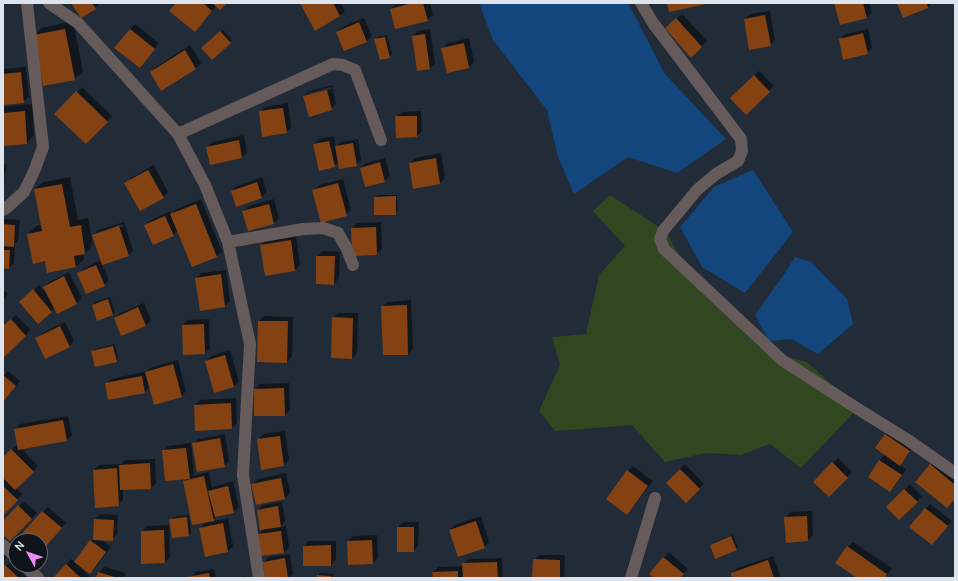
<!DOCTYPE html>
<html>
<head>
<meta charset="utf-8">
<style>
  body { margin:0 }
  #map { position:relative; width:958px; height:581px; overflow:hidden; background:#222c39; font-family:Manrope,sans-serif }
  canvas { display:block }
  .frame { position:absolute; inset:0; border:4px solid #dee4ed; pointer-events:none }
  .north { position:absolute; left:8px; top:533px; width:40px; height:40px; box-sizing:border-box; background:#0f141a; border:1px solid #62676e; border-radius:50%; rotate:310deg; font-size:11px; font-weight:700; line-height:16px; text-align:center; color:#dee4ed }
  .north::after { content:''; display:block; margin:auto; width:14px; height:18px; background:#ed8cf9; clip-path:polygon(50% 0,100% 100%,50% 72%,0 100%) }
</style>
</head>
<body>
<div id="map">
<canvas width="958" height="581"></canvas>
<div class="frame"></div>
<div class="north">N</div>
</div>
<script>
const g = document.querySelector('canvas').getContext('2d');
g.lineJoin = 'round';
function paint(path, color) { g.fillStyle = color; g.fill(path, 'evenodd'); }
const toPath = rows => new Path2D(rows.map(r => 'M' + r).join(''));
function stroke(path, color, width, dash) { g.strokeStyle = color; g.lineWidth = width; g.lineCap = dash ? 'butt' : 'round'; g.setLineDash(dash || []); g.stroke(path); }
const green = toPath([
  [610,195,665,231,696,285,763,351,807,362,858,408,801,468,770,444,741,455,706,453,665,462,632,425,555,431,539,411,560,365,552,337,586,334,599,275,625,246,593,211]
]);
const water = toPath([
  [479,3,628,3,665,74,726,139,677,173,628,157,574,194,558,157,547,110,493,40],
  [753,170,793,232,745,293,702,267,680,227,714,187],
  [795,257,811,262,847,299,853,324,818,354,791,339,769,341,755,315,787,270]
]);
const shadow = toPath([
  [72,3,100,3,95,8],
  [177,3,226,3,216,6,200,26],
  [301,3,341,3,345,11,340,16],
  [400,3,430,3,433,15,427,20,391,9,396,4],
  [836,3,869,3,872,12,867,17,841,24],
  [898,3,932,3,928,7,904,17],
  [770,11,775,40,770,45,745,19,750,14],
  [682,14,707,41,691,56,671,23],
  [364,18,372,36,367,41,345,50,337,32,342,27],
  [73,21,83,71,75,79,44,85,34,36,42,28],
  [135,24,159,43,145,61,130,29],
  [430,29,435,63,430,68,418,70,413,36,418,31],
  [868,29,872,48,867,53,840,40,845,34],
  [223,30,232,40,212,59,203,48],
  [387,35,392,54,390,57,381,59,376,40,378,37],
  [469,38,474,62,469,67,448,72,442,48,448,43],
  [190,45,201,63,196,68,162,89,151,72,156,67],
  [26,67,29,97,23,102,3,104,3,69],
  [759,71,774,86,746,113,732,98],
  [332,85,336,104,331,109,304,96,309,91],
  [331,87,332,89,309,95,309,93],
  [82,87,112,116,86,143,56,114],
  [288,103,291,127,286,132,260,112,265,107],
  [32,104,34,135,27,143,3,145,3,107],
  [421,111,422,131,417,136,397,137,396,117,402,112],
  [244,135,247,152,242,157,211,163,207,147,213,142],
  [334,136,336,146,341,142,358,139,361,160,356,165,339,162,334,166,314,144,319,139],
  [441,153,445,178,440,183,410,163,415,158],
  [385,158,390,176,384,181,361,168,366,163],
  [3,164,7,165,3,184],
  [154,165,168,192,163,197,126,183,131,178],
  [70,177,78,220,88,218,93,245,85,253,83,253,84,259,76,267,46,260,28,234,36,226,42,225,35,189,43,182],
  [262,177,267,192,262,197,232,191,237,186],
  [343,179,351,210,346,215,314,191,319,185],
  [378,195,397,195,398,211,395,214,375,197],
  [201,199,222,251,217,256,178,230,173,235,145,225,151,220,170,211,171,215,177,209],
  [274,199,279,218,274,223,244,211,249,206],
  [3,219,20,220,18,241,14,245,15,245,14,263,9,268,3,267],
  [124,222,133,250,128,256,102,264,109,280,104,285,79,273,84,268,102,260,93,235,98,230],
  [123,224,124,226,98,234,98,232],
  [381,222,382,249,376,254,352,228,357,223],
  [296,235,300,265,295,270,261,245,266,240],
  [322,251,340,252,339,278,334,284,317,257],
  [226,270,230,301,225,306,196,278,202,273],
  [69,272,82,298,77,303,57,312,55,308,38,323,26,297,39,285,48,295,44,287,49,282],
  [3,289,8,294,3,300],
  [110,297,115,312,113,314,98,320,93,305,95,302],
  [411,300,413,348,408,354,382,307,388,302],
  [144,303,151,320,145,326,115,318,120,313],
  [338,313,358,313,357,353,352,358,333,318],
  [16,315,31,330,3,356,3,327],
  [264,316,293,317,292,356,287,362,259,321],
  [209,319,210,348,205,353,183,325,188,320],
  [65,322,74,341,69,346,37,338,42,333],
  [115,344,118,359,116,361,92,352,95,349],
  [230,350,239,381,234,387,206,361,211,356],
  [178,360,186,391,181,397,150,386,145,392,109,399,106,384,111,379,147,371,152,367],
  [8,371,20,381,3,401,3,376],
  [289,383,290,410,285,415,255,389,260,384],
  [236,398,237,423,232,428,195,405,200,400],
  [68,416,72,435,67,440,21,448,38,466,16,488,22,494,3,515,3,458,18,444,15,430,20,424],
  [891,429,914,445,905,459,899,465,906,469,895,486,890,491,880,460,885,455,876,448,886,434],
  [285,431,289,460,284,465,258,440,263,434],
  [225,434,229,461,224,466,193,444,199,439],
  [191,443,194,473,191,476,209,472,212,488,215,486,233,481,239,507,234,512,217,516,211,522,228,518,233,546,228,551,200,528,207,521,184,481,187,478,163,451,168,446],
  [838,458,852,472,829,496,814,482],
  [155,459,156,483,151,488,123,489,123,500,118,505,94,470,99,465,122,464,125,460],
  [936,460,955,476,955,499,931,465],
  [685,464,704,484,686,502,667,483],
  [633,466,653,481,632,508,627,514,628,471],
  [286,473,290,493,285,498,257,504,253,484,258,479],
  [910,484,922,496,899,518,888,507],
  [24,501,37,513,10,540,3,533,3,522],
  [282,502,285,521,280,527,286,526,289,547,284,552,262,555,259,534,264,529,258,510,263,505],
  [930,504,952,521,932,544,925,509],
  [48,507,66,523,40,552,40,541,23,541,43,512],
  [812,511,813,535,808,540,785,518,790,512],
  [100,514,118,515,117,534,112,539,101,539,111,547,95,568,90,573,82,567,81,568,90,576,88,578,54,578,71,559,75,562,94,537,95,519],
  [189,515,191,533,189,535,170,519,173,517],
  [481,516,489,542,484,547,450,530,455,525],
  [403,522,419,522,418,546,413,551,398,527],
  [169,525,170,557,164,563,142,563,142,531,147,526],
  [377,535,378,558,373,563,348,541,353,536],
  [733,535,738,547,736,550,711,545,713,543],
  [309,541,336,541,336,559,331,565,304,546],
  [853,542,892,568,885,578,859,578,848,547],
  [3,550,9,555,3,561],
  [669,552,688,569,680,578,655,578,650,573],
  [290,554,293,574,288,578,266,578,264,562,269,557],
  [539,555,565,555,564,578,533,578,534,560],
  [773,556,781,578,733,578,732,573,737,568],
  [502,558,503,578,434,578,433,572,439,567,464,566,463,564,469,559],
  [11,561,27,577,26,578,3,578,3,569],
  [104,567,126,573,124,578,97,578,99,572],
  [214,569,216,578,191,578,196,572],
  [321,573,333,574,332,578,318,578,318,575],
  [246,576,247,578,237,578]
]);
const building = toPath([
  [71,3,92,3,96,9,81,18],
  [176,3,203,3,212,11,195,32,169,11],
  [212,3,227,3,220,10],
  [300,3,333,3,340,16,315,31],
  [412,3,423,3,428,21,395,29,390,9],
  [667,3,706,3,706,4,669,12],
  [834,3,863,3,867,18,840,25],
  [897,3,927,3,928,8,903,18],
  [765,15,771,46,749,50,744,19],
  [676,18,702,47,691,58,665,28],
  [359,22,367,42,344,51,336,32],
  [65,29,75,80,43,86,33,35],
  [130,29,155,49,140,68,114,48],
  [220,31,231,43,212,60,201,48],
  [863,33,868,54,843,60,839,39],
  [425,34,430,69,417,71,412,36],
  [385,37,390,58,380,60,374,39],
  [464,43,469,68,447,73,441,48],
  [185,50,196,69,161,91,150,72],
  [21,72,24,103,3,105,3,74],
  [754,75,770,92,746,115,730,98],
  [327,90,332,110,309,117,303,96],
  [76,91,108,122,86,144,54,114],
  [283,108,287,133,262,137,259,111],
  [25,111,27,144,3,146,3,113],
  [395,116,417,116,417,137,396,138],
  [239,140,242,158,210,165,206,147],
  [329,141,335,167,319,171,313,144],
  [353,143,357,166,339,169,335,146],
  [436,158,440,184,413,189,409,163],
  [380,162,385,182,365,187,360,168],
  [148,170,164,198,140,211,124,183],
  [257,182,262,198,236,207,231,191],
  [338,183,347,216,321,223,312,190],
  [62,184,70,227,81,225,85,254,74,256,76,267,47,273,45,261,33,264,27,234,42,231,34,189],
  [396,196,396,215,374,215,374,197],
  [196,204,217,257,192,267,170,214],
  [269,204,274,224,248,231,242,211],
  [165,216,174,236,153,245,144,225],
  [3,224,15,225,14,247,3,246],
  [119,226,129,256,102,265,92,235],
  [376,227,377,255,352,256,351,228],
  [291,240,295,271,265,276,260,245],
  [3,250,10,250,9,269,3,268],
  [316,256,335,256,334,285,316,284],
  [96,265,105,286,86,294,77,273],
  [221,274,225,307,200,311,195,278],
  [64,276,77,304,57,314,43,287],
  [33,289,52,312,38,324,19,302],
  [108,299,113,315,97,321,92,305],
  [407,305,408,355,383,355,381,306],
  [138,307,146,326,121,336,114,318],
  [332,317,353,318,352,359,331,358],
  [11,319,26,336,3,358,3,326],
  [258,321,288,321,287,363,257,362],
  [204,324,205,354,183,355,182,325],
  [60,326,70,347,45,359,35,338],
  [113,346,117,362,95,367,91,351],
  [225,355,234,387,214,393,205,361],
  [173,364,182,397,154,405,145,372],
  [3,375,16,386,3,402],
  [142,376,145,393,108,400,105,383],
  [284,388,285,416,254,416,254,389],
  [231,403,232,429,195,431,194,405],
  [63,420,67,441,18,450,14,429],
  [885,434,910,451,900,466,875,448],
  [280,436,284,466,261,470,257,439],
  [220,438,225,467,197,472,192,443],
  [186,448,190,479,165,481,162,450],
  [11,449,34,472,15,490,3,478,3,457],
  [879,460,902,475,890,492,868,477],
  [832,462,848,478,829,497,813,482],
  [150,463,151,489,120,490,119,465],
  [930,464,955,485,955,499,947,508,915,482],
  [117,468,119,506,95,508,93,470],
  [680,469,700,489,686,503,666,483],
  [627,470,648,486,627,515,606,499],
  [204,476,214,521,192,525,183,481],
  [281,478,285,499,256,505,251,484],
  [3,486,18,500,3,516],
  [228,486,234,513,215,517,208,491],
  [904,489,918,502,899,520,886,507],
  [18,505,32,519,10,541,3,535,3,521],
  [278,506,281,527,260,530,257,510],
  [925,508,948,526,932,545,909,527],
  [42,511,62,528,40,553,40,541,21,541,18,538],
  [807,516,808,541,786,543,784,517],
  [187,517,189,536,172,538,169,519],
  [94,519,114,520,113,541,93,540],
  [476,521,485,548,458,557,449,530],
  [223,523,228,552,205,557,199,528],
  [397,527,414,527,414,552,397,552],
  [164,530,165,563,141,564,141,531],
  [281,531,284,553,261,556,258,534],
  [731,536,737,550,715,559,710,545],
  [90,540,106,552,90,574,74,562],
  [372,540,373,564,348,565,347,541],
  [331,545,331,566,303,566,303,546],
  [847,546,887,574,885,578,857,578,835,563],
  [663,557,684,574,680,578,654,578,649,574],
  [285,558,288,578,265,578,263,562],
  [533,559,560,560,560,578,532,578],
  [768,560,774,578,732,578,731,573],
  [497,562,498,578,463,578,462,563],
  [66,564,81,578,53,578],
  [5,565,19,578,3,578,3,568],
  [458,571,458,578,433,578,432,572],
  [98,572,118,578,96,578],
  [209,573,210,578,187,578,187,577],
  [317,575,331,576,331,578,317,578]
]);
const minor = toPath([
  [49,3,78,23,178,134,205,185,228,242,250,344,243,475,259,578],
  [641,3,653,23,741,139,742,151,738,161,716,174,697,190,663,231,660,239,664,249,782,360,858,409,908,440,955,473],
  [178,134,333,64,343,65,355,70,381,140],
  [3,210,5,209,24,192,35,169,43,147,27,3],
  [228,242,303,229,323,228,338,233,347,249,353,265],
  [3,545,16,557],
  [24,565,38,578],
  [631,578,655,498]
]);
paint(green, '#314720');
paint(water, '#12467c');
paint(shadow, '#0007');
paint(building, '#844213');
stroke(minor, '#655b5a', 12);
</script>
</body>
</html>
